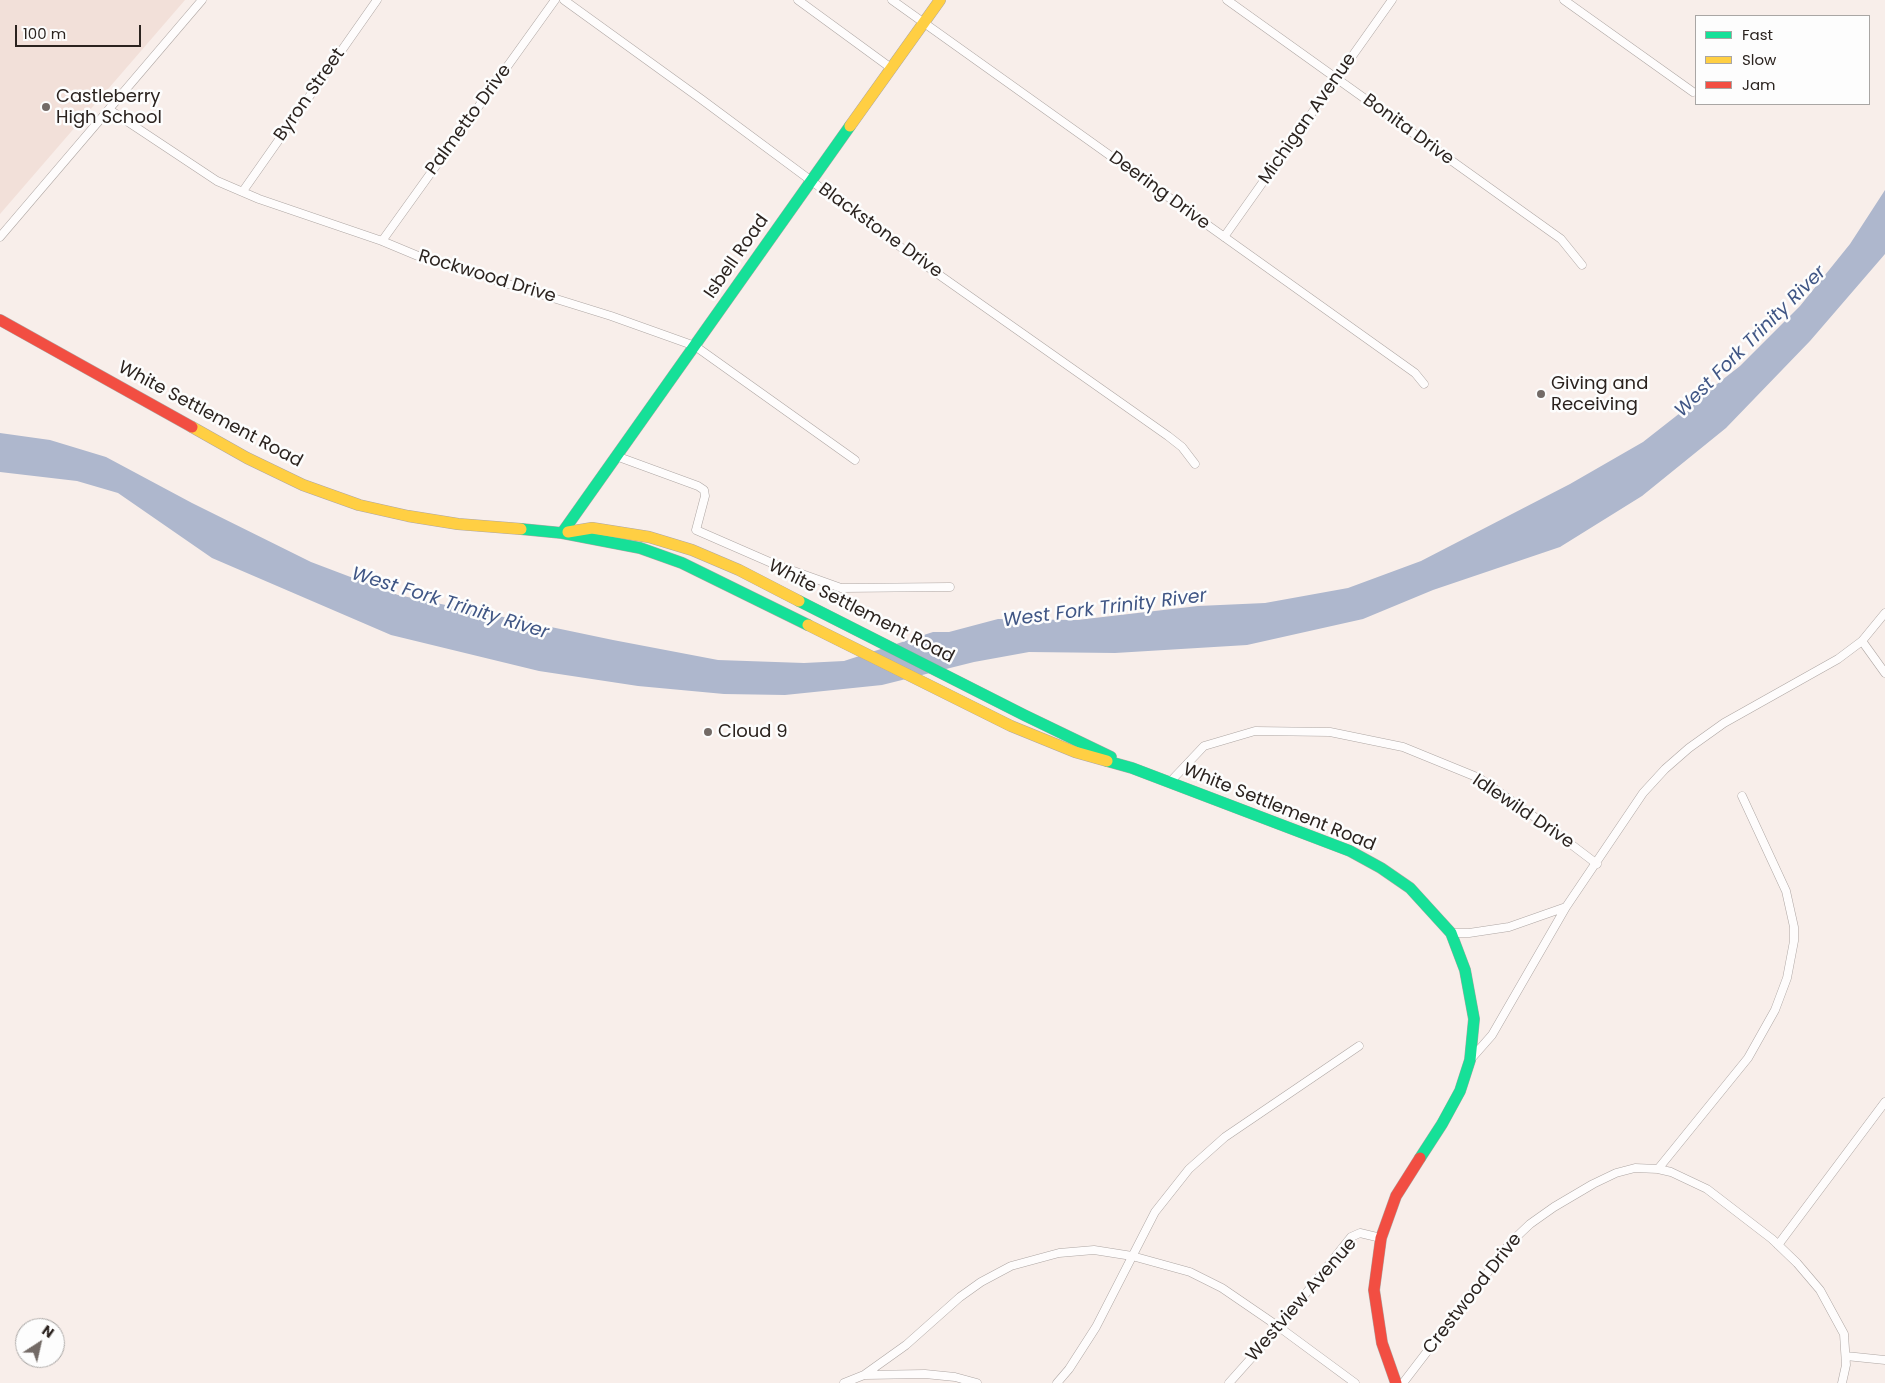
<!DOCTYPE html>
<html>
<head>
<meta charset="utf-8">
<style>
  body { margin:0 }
  #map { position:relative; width:1885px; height:1383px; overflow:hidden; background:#f8eeea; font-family:Poppins,sans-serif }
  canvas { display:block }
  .legend { position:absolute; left:1695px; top:15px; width:175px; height:90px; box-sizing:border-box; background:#fdfdfd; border:1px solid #a9a6a4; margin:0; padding:6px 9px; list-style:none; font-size:15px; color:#2b231f }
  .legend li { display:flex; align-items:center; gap:10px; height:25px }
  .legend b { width:25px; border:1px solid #a9a6a4 }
  .north { position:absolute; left:15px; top:1318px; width:50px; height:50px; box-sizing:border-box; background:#fdfdfd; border:1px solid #a9a6a4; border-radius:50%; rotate:35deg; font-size:14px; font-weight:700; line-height:20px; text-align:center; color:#2b231f }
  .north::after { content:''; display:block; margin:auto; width:18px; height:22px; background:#736a66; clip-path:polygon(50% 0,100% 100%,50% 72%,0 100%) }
  .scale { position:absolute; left:15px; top:25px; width:126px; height:22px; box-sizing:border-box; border:2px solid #2b231f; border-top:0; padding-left:6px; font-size:15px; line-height:18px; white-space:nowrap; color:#2b231f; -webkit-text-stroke:4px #fdfdfd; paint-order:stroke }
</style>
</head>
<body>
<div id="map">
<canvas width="1885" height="1383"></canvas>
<ul class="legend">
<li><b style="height:6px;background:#16e098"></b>Fast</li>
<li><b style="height:6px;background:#ffcf43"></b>Slow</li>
<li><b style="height:6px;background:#f24e42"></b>Jam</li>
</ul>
<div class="north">N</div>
<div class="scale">100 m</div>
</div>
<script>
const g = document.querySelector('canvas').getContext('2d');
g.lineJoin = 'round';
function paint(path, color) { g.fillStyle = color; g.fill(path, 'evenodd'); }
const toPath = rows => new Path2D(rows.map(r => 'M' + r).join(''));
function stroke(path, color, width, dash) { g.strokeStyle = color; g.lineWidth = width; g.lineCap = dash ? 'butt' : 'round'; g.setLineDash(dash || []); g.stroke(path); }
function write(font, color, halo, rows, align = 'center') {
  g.font = font + ' Poppins,sans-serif'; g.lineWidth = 5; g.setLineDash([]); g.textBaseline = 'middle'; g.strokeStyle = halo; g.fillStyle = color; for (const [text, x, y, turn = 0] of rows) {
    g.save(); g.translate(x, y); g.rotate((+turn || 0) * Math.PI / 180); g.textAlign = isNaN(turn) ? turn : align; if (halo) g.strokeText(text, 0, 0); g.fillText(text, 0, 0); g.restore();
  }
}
const built = toPath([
  [0,0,185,0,0,214]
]);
const water = toPath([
  [1885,190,1885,254,1810,341,1726,428,1642,496,1560,547,1433,590,1363,619,1247,645,1115,653,1029,652,974,662,882,685,785,695,724,694,638,686,539,671,391,635,212,558,118,493,77,481,0,472,0,433,50,440,106,457,192,503,311,562,398,595,613,640,718,660,804,663,844,661,933,632,949,632,998,619,1077,620,1198,606,1265,603,1348,588,1421,561,1570,484,1643,442,1740,366,1800,306,1850,244]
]);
const street = toPath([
  [564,0,701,99,918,260,1168,436,1182,447,1195,464],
  [798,0,891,68],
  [892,0,1415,373,1424,384],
  [1227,0,1561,239,1582,265],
  [1564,0,1693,92],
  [110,110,217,181,259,199,382,241,418,256,611,316,695,346,855,460],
  [243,191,377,0],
  [0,237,202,0],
  [1224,237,1392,0],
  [382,241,555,0],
  [616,456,698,486,704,490,705,496,696,530,774,564,841,588,950,587],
  [1862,641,1885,673],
  [1170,782,1204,746,1255,731,1330,732,1403,747,1479,778,1543,823,1597,864],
  [1451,933,1469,933,1509,927,1566,907,1643,793,1665,769,1689,748,1724,723,1838,659,1862,641,1885,613],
  [1470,1060,1492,1035,1566,907],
  [1658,1169,1748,1058,1775,1010,1787,978,1794,941,1794,927,1786,891,1742,796],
  [1778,1245,1885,1102],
  [1846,1356,1885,1360],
  [865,1375,925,1374,955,1377,977,1383],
  [844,1383,864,1375,906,1345,960,1297,981,1282,1011,1266,1059,1253,1094,1250,1132,1256,1190,1272,1222,1288,1279,1327,1355,1383],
  [1057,1383,1069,1369,1096,1327,1155,1212,1189,1169,1225,1137,1359,1046],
  [1229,1383,1279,1327,1351,1237,1360,1233,1381,1238],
  [1403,1383,1511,1242,1530,1224,1554,1207,1593,1184,1616,1173,1635,1168,1658,1169,1671,1172,1707,1189,1772,1239,1797,1263,1820,1290,1844,1334,1846,1365,1842,1383]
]);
const fast = toPath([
  [521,529,562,533,640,548,682,563,808,625],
  [562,533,850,126],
  [799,601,1024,715,1111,757],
  [1107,761,1132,768,1350,851,1381,868,1410,888,1451,933,1465,970,1474,1019,1470,1060,1460,1091,1442,1124,1420,1158]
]);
const slow = toPath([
  [850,126,940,0],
  [192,427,247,458,303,485,359,505,408,516,458,524,521,529],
  [568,532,592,528,649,537,692,550,739,570,799,601],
  [808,625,1011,726,1075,752,1107,761]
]);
const jam = toPath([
  [0,320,192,427],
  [1396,1383,1382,1343,1374,1290,1381,1238,1396,1196,1420,1158]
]);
const markers = [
  [46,107,5,"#736a66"],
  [1541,394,5,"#736a66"],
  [708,732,5,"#736a66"]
];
const streetNames = [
  ["Byron Street",310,95,-55],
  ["Michigan Avenue",1308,119,-55],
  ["Palmetto Drive",469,120,-54],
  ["Bonita Drive",1408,130,36],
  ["Deering Drive",1159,191,36],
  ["Blackstone Drive",880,231,36],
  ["Isbell Road",737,257,-55],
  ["Rockwood Drive",487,277,17],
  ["White Settlement Road",210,415,28],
  ["White Settlement Road",861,612,27],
  ["White Settlement Road",1279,808,22],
  ["Idlewild Drive",1523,812,34],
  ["Crestwood Drive",1473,1294,-52],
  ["Westview Avenue",1302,1300,-49]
];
const poiNames = [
  ["Castleberry",56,97],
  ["High School",56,118],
  ["Giving and",1551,384],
  ["Receiving",1551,405],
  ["Cloud 9",718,732]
];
const waterNames = [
  ["West Fork Trinity River",1751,342,-45],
  ["West Fork Trinity River",450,604,17],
  ["West Fork Trinity River",1105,609,-7]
];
paint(built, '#f2e0d9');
paint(water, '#aeb7cd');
stroke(street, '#aea6a3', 9);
stroke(fast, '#aea6a3', 12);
stroke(slow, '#aea6a3', 12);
stroke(jam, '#aea6a3', 12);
stroke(street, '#fefcfc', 8);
stroke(fast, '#16e098', 11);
stroke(slow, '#ffcf43', 11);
stroke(jam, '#f24e42', 11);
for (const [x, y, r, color] of markers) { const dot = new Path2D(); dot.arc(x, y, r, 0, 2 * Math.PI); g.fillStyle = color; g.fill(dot); stroke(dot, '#fdfdfd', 2); }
write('18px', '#2b231f', '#fdfdfd', streetNames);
write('18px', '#2b231f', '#fdfdfd', poiNames, 'left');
write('italic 19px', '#405685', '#fdfdfd', waterNames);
</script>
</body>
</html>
